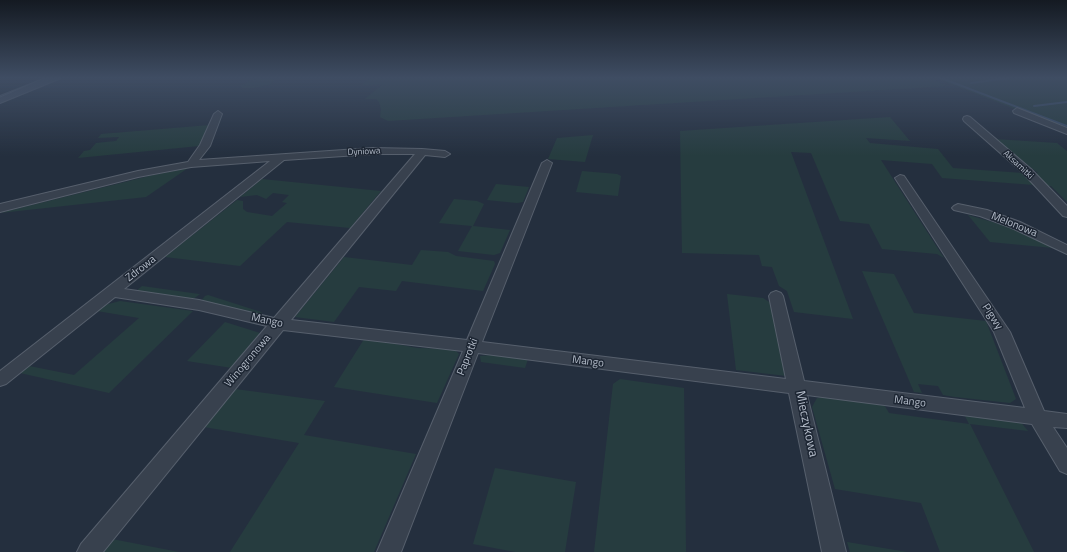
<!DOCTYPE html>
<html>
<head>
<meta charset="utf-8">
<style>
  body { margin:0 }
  canvas { display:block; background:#242f3e }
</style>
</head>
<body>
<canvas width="1067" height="552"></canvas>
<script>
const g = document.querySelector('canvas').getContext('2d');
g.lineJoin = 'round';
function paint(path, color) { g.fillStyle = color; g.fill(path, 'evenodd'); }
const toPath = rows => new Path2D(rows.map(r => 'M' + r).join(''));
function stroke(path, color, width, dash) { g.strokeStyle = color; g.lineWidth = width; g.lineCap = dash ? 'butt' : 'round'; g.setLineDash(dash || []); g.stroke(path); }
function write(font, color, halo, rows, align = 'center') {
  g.font = font + ' "Titillium Web",sans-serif'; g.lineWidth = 3; g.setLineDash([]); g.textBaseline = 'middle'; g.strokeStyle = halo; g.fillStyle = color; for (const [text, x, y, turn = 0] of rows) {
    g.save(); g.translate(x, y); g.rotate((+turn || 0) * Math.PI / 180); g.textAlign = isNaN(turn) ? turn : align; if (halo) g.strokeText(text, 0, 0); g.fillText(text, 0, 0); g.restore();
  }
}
const green = toPath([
  [260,78,274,79,273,82,268,85,254,88,242,88,241,86,252,80],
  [370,78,929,78,947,86,388,121,380,117,381,109,379,102,376,99,365,99,383,84,362,85],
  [935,78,1067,78,1067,129],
  [890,117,910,141,866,138,870,143,938,149,953,168,1023,173,1034,185,942,178,932,164,881,160,944,258,937,254,882,249,869,224,840,221,811,153,791,152,853,319,794,312,787,291,779,286,772,267,762,266,759,255,682,253,680,131],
  [210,125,199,146,78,158,84,151,90,150,96,143,116,141,119,137,98,138,101,134],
  [593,135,585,162,548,159,557,138],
  [995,139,1057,143,1067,151,1067,202,1051,186,1046,186,1031,173,1038,173],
  [188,168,146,197,0,213,149,176],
  [582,171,617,174,621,176,618,196,576,192],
  [262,179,381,191,350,228,287,222,240,266,165,257,237,200,243,201,243,209,247,212,272,216,287,203,282,202,289,195,273,193,266,199,257,195,240,197],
  [496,184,529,187,523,202,517,203,487,200],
  [454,199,477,201,484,204,473,226,510,230,500,253,494,255,458,251,472,226,439,223],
  [968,215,1003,225,1025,234,1053,248,990,242],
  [421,250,448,252,456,256,494,261,495,264,483,291,402,281,396,291,359,287,334,322,295,317,344,257,412,265],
  [862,271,894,274,914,313,986,321,1016,399,1010,403,955,397,943,395,938,386,918,384,922,393,914,392],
  [142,286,199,294,200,294,192,300,135,292],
  [727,294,763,298,774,305,786,376,736,370],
  [208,295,261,312,262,314,261,315,201,301,205,296],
  [120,301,193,311,109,393,20,373,29,366,74,375,139,318,97,311,105,305],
  [225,322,260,333,232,368,187,361],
  [366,336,391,343,417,348,454,349,459,354,437,403,334,387],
  [491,355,528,359,525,368,481,362,480,356],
  [620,379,684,388,686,552,594,552,613,384],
  [235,389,325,401,304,435,416,454,374,552,230,552,299,443,204,427],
  [828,396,883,403,889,413,969,424,963,412,1019,420,1028,431,970,424,1034,552,940,552,921,503,835,489,812,407,817,398],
  [495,468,576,482,565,552,515,552,473,544],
  [112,539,179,552,102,552],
  [847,542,907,552,850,552]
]);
const stream = toPath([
  [941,78,1067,126],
  [971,83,1009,78],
  [1034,106,1067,102]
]);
const street = toPath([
  [1017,108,1067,128,1067,134,1014,113,1013,111,1017,108],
  [218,111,222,114,210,146,199,160,373,148,422,149,445,151,450,154,445,157,425,155,291,320,467,340,542,163,547,160,552,163,482,342,786,379,769,296,771,293,776,291,781,293,783,296,804,381,1025,408,994,332,895,178,900,175,904,176,1010,332,1044,411,1067,414,1067,428,1053,427,1067,448,1067,474,1060,471,1032,424,807,395,846,552,822,552,789,393,478,353,401,552,377,552,463,351,283,330,103,552,77,552,81,544,267,326,199,310,115,297,6,384,0,386,0,371,270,161,191,167,138,177,0,212,0,204,138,171,188,162,200,145,214,114,218,111],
  [373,154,415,154,274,318,199,300,124,289,284,160,373,154],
  [967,116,970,117,1031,169,1067,206,1067,217,1063,216,1023,173,964,121,963,119,964,117,967,116],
  [958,204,987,210,1020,222,1067,245,1067,254,1012,228,980,216,954,210,952,208,954,206,958,204]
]);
const secondary = toPath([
  [46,78,61,78,0,103,0,96,46,78]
]);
const tram = toPath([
  [0,97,44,78]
]);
const farStreetnames = [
  ["Dyniowa",364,152,-3],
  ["Aksamitki",1018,165,43]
];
const streetNames = [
  ["Melonowa",1014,225,22],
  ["Zdrowa",141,269,-38],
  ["Pigwy",992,317,57],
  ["Mango",267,321,12],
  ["Paprotki",468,357,-68],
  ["Winogronowa",248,361,-50],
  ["Mango",588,362,7],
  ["Mango",910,402,7]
];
const nearStreetnames = [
  ["Mieczykowa",806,424,78]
];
paint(green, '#263c3f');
stroke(stream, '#394c67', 2);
stroke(street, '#565f6c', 2);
stroke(secondary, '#565f6c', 2);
paint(street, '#38414e');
paint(secondary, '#465061');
stroke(tram, '#5a6575', 1);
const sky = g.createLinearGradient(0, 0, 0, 156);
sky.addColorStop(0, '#141a22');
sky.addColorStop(0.5, '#3f4d63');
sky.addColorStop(1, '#3f4d6300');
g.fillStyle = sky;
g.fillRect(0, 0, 1067, 156);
write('9px', '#b4bcc9', '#1d2633', farStreetnames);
write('11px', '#b4bcc9', '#1d2633', streetNames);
write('13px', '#b4bcc9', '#1d2633', nearStreetnames);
</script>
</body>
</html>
